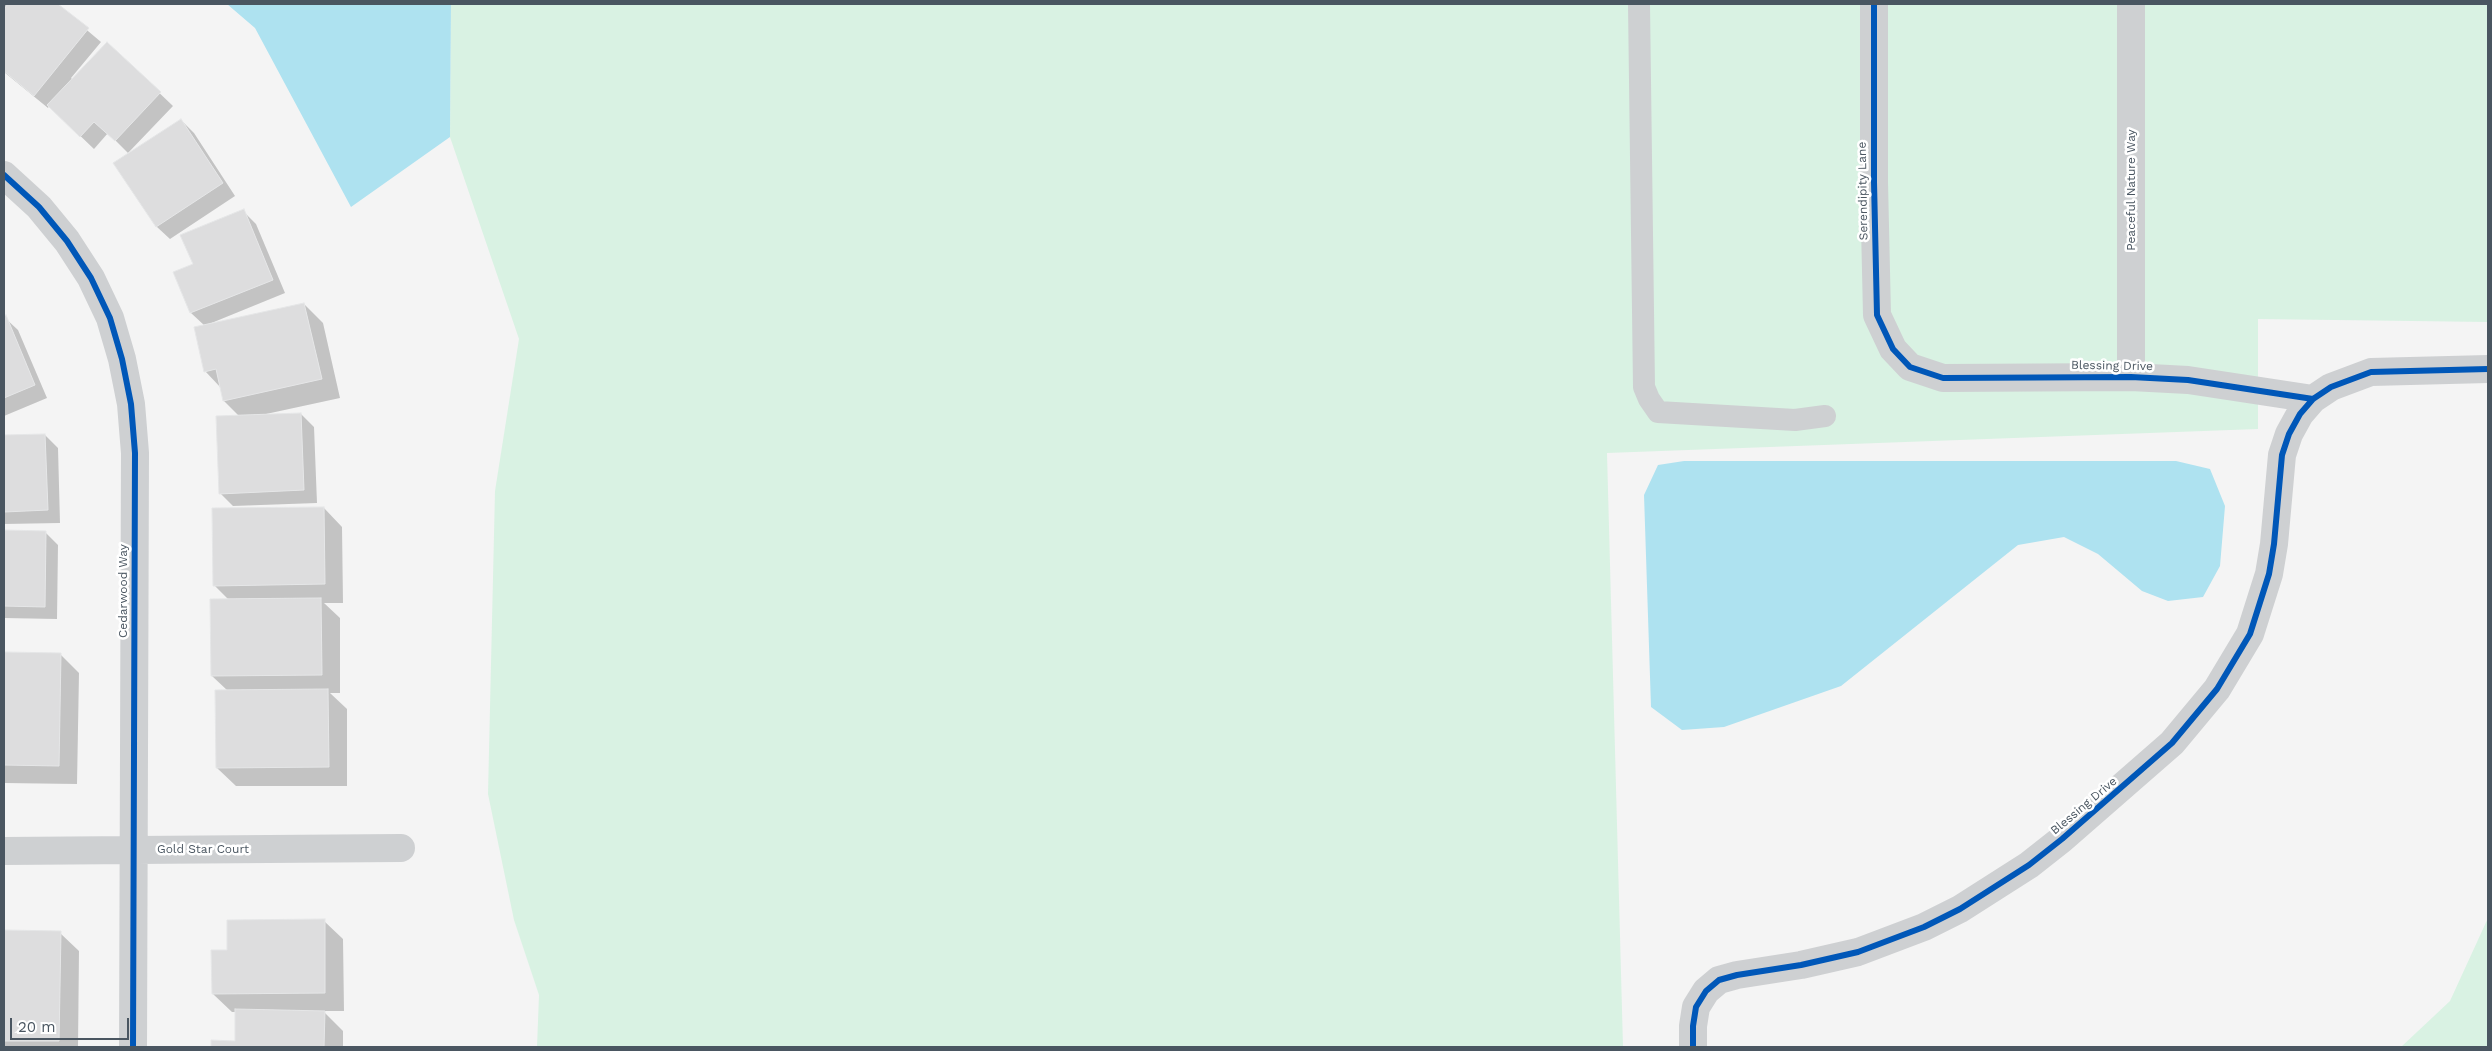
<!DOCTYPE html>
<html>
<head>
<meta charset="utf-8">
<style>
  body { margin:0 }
  #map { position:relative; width:2492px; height:1051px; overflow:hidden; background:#f4f4f4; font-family:"Work Sans",sans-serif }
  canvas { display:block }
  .frame { position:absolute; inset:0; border:5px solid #4a5661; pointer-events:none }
  .scale { position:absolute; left:10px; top:1018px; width:119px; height:22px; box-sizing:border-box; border:2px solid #4a5661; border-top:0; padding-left:6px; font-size:15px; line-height:18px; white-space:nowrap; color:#4a5661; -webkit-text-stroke:4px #fff; paint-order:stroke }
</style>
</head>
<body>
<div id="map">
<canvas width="2492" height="1051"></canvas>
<div class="frame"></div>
<div class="scale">20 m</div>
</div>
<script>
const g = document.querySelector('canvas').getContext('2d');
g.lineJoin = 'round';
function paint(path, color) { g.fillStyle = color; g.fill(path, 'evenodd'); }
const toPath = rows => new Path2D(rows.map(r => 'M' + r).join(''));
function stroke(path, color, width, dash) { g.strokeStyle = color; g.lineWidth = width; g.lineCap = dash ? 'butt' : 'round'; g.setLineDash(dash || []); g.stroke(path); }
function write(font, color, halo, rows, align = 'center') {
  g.font = font + ' "Work Sans",sans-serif'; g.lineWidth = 5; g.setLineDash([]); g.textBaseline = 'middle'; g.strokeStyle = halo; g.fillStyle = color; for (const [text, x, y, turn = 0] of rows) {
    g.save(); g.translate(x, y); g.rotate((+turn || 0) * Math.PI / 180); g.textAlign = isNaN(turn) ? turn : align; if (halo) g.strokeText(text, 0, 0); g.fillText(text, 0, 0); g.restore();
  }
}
const green = toPath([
  [451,4,2488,4,2488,322,2258,319,2258,429,1607,453,1623,1047,537,1047,539,995,514,920,488,794,495,491,519,339,450,137],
  [2488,918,2488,1047,2401,1047,2450,1001]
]);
const water = toPath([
  [227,4,451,4,450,137,351,207,255,28],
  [1684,461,2176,461,2210,469,2225,506,2220,566,2203,597,2168,601,2142,591,2098,554,2064,537,2018,545,1841,686,1724,727,1682,730,1651,707,1644,495,1658,465]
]);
const shadow = toPath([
  [4,4,56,4,101,42,71,78,73,80,107,43,173,106,128,153,108,133,94,149,49,106,48,108,4,72],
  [181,120,194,133,235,196,170,239,157,227,115,164],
  [243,211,256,224,285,293,209,324,304,304,323,323,340,398,266,414,301,414,314,427,317,503,233,506,220,493,240,417,224,401,221,388,205,371,205,326,191,313,174,273,194,264],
  [4,317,18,330,47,398,4,416],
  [45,435,58,448,60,523,4,524,4,437],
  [324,508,342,527,343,603,324,603,340,618,340,693,330,693,347,709,347,786,236,786,217,768,228,691,212,676,229,600,214,585],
  [4,531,45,532,58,545,57,619,4,618],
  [4,653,60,654,79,673,77,784,4,783],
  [324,921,343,939,344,1011,323,1011,343,1031,343,1047,212,1047,213,1042,236,1042,237,1012,232,1012,213,994,228,951],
  [4,932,60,933,79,951,78,1047,4,1047]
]);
const building = toPath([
  [8,4,58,4,89,28,34,96,4,71,4,9,8,4],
  [107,42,161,92,115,141,94,122,80,137,47,105,107,42],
  [181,119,223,183,156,227,113,163,181,119],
  [244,209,273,280,190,313,173,272,193,264,180,235,244,209],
  [304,303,322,379,223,401,216,369,204,372,194,327,304,303],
  [6,315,35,385,4,398,4,316,6,315],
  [301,413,304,490,219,494,216,416,301,413],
  [45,434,48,510,4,512,4,435,45,434],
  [324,507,325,584,213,586,212,508,324,507],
  [4,530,46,531,45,607,4,606,4,530],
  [321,598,322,675,211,676,210,599,321,598],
  [4,652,61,653,59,766,4,765,4,652],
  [328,689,329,767,216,768,215,690,328,689],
  [325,919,325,993,212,994,211,950,227,950,227,920,325,919],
  [4,930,61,931,59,1041,4,1041,4,930],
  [235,1009,325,1011,324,1047,211,1047,211,1040,235,1041,235,1009]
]);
const lane = toPath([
  [1639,4,1644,387,1649,399,1658,412,1795,420,1825,416]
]);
const street = toPath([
  [1874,4,1874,182,1877,315,1893,349,1910,367,1943,378,2131,377,2188,380,2313,399],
  [2131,4,2131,377],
  [4,175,39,207,67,241,91,278,110,318,122,359,131,404,135,453,133,1047],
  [4,851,401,848],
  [1693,1047,1693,1026,1696,1007,1706,991,1719,980,1737,975,1801,965,1858,952,1924,927,1960,909,2029,865,2062,839,2172,743,2217,689,2250,634,2269,574,2274,544,2282,455,2289,434,2300,414,2313,399,2331,387,2371,372,2488,369]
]);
const cycleway = toPath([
  [1874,4,1874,182,1877,315,1893,349,1910,367,1943,378,2131,377,2188,380,2313,399],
  [4,175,39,207,67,241,91,278,110,318,122,359,131,404,135,453,133,1047],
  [1693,1047,1693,1026,1696,1007,1706,991,1719,980,1737,975,1801,965,1858,952,1924,927,1960,909,2029,865,2062,839,2172,743,2217,689,2250,634,2269,574,2274,544,2282,455,2289,434,2300,414,2313,399,2331,387,2371,372,2488,369]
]);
const streetNames = [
  ["Peaceful Nature Way",2131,190,-90],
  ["Serendipity Lane",1863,191,-91],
  ["Blessing Drive",2112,366,1],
  ["Cedarwood Way",123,591,-90],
  ["Blessing Drive",2084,806,-40],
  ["Gold Star Court",203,849]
];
paint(green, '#d9f2e3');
paint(water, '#aee2f0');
paint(shadow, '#0003');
paint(building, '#ddddde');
stroke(building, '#e5e6e7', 1);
stroke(lane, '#ced0d2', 22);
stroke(street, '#ced0d2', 28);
stroke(cycleway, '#0057b8', 6);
write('12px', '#4a5661', '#fff', streetNames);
</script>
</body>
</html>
